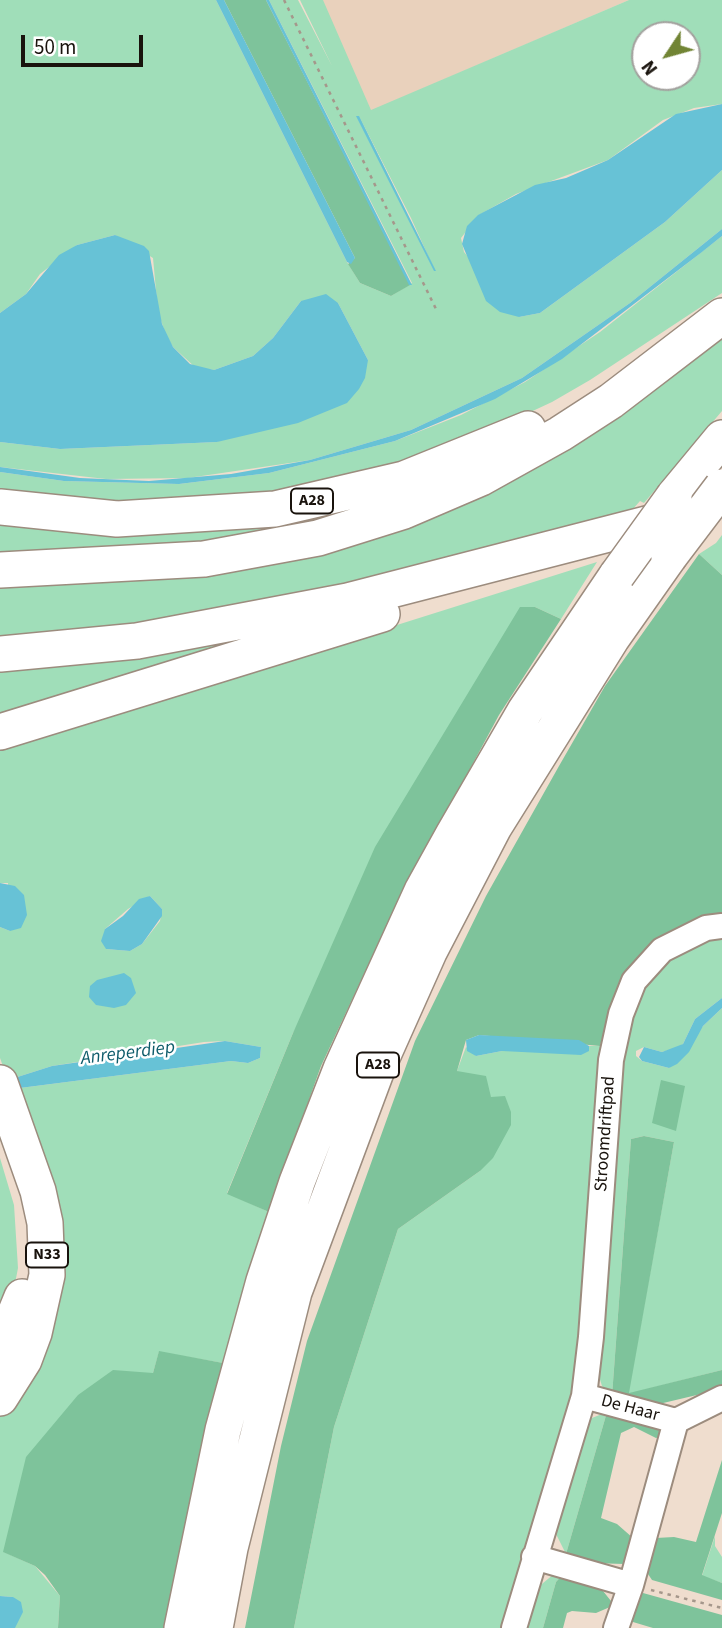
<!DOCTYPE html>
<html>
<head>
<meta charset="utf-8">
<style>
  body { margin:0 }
  #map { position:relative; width:722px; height:1628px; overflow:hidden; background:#efddce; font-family:"Source Sans 3",sans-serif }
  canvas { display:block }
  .north { position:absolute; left:631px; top:21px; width:70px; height:70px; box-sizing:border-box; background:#fff; border:2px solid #a3a19e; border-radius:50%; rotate:234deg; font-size:19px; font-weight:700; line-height:28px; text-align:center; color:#19130d }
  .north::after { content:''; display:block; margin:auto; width:24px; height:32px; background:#718434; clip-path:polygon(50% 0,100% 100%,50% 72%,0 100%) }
  .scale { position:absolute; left:21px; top:35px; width:122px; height:32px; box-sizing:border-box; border:4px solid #19130d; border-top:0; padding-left:9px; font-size:21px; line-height:24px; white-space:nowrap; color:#19130d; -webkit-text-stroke:5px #fff; paint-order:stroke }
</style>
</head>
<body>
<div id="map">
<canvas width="722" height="1628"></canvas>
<div class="north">N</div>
<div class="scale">50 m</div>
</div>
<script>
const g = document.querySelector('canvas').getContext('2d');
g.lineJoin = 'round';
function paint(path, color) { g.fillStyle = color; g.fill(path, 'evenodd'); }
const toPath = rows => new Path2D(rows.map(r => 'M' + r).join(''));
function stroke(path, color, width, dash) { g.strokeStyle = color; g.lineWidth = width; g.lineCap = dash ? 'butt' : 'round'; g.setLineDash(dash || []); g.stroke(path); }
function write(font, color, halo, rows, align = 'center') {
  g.font = font + ' "Source Sans 3",sans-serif'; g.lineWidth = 5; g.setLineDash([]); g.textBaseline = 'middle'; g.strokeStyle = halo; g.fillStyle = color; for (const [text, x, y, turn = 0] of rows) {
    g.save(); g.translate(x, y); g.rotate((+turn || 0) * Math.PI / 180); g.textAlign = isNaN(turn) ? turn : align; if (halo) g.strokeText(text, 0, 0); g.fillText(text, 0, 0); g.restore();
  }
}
const built = toPath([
  [312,0,629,0,359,116]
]);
const green = toPath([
  [0,0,216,0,347,262,360,283,391,296,412,283,269,0,298,0,332,66,300,0,323,0,371,110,629,0,722,0,722,104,694,108,663,120,608,160,516,194,479,215,461,238,464,252,519,317,540,313,665,222,722,170,722,229,630,303,522,378,411,430,310,460,188,478,106,479,0,467,0,442,60,449,217,442,368,360,338,303,301,301,273,338,253,356,214,370,196,368,173,347,166,335,158,312,153,258,115,235,77,245,40,274,26,294,0,313],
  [645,35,687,35,687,77,645,77],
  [359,116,411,218,435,271],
  [722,236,722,293,590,380,552,402,464,443,321,487,161,506,0,494,0,472,64,481,179,484,269,473,395,441,461,415,525,382,600,332],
  [722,331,722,411,644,503,640,501,625,518,371,591,0,647,0,578,327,542],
  [467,464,308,535,0,565,0,514,82,523],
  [722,535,722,575,699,554,716,543],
  [597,562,561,619,535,607,293,1033,227,1193,269,1212,223,1363,159,1352,153,1373,4,1552,35,1566,60,1596,58,1628,15,1628,13,1597,0,1596,0,1416,21,1389,46,1340,12,1089,231,1061,248,1063,260,1058,261,1047,225,1041,204,1042,52,1066,8,1080,0,1058,0,927,10,931,8,883,0,883,0,750],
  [150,896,162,909,160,921,142,944,130,951,106,949,105,929,128,909],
  [267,631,0,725,0,666],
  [722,933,722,998,695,1019,683,1044,677,1048,662,1052,644,1047,636,1051,636,1056,642,1061,669,1068,703,1026,722,1008,722,1370,628,1394,674,1142,644,1136,631,1139,612,1396,602,1386,597,1370,621,1050,642,982,669,955],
  [589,1046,600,1046,604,1054,580,1369,508,1628,294,1628,334,1427,398,1229,480,1171,491,1097,457,1071,466,1047,476,1056,502,1051,586,1051],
  [0,1158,14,1205,18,1268,13,1294,0,1325],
  [607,1412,566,1554,553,1528,586,1425,592,1418],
  [715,1536,715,1546,722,1557,722,1583,702,1576],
  [554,1574,563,1574,556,1582,543,1628,525,1628,537,1588]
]);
const forest = toPath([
  [224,0,266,0,410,285,391,296,360,283,348,264,355,258],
  [699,554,722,575,722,913,694,919,654,945,625,973,611,1004,600,1046,479,1035,466,1040,457,1071,486,1076,491,1097,505,1096,511,1112,511,1125,493,1158,480,1171,398,1229,334,1427,294,1628,245,1628,281,1446,307,1341,415,1041,486,896,559,766,605,686],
  [520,607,535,607,561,619,499,715,394,910,321,1066,269,1212,227,1194,293,1033,375,847],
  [661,1080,685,1086,676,1131,652,1123],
  [644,1136,674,1142,629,1393,722,1370,722,1389,659,1404,612,1396,631,1139],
  [159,1351,223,1363,166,1628,58,1628,60,1596,45,1575,35,1566,3,1552,26,1457,78,1395,113,1370,153,1373],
  [607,1412,660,1428,663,1436,656,1438,634,1427,621,1433,601,1518,617,1524,633,1538,633,1560,624,1564,592,1563,566,1554],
  [722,1460,722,1513,702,1575,722,1583,722,1600,652,1580,646,1571,656,1538,674,1537,696,1542],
  [563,1574,599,1586,611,1601,610,1607,596,1613,572,1611,567,1613,563,1628,543,1628,556,1582],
  [643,1593,722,1615,722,1628,653,1628,633,1622,628,1615,635,1599]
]);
const water = toPath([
  [216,0,224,0,355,258,351,264,347,262],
  [266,0,269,0,412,285,409,285],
  [722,104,722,170,665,222,540,313,519,317,500,312,486,301,462,244,467,226,478,215,535,185,566,178,608,160,676,114],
  [356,116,359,116,436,271,434,271],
  [722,229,722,236,702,252,562,359,495,399,395,441,269,473,179,484,64,481,0,472,0,467,80,478,149,481,231,474,310,460,411,430,522,378,630,303],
  [115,235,144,246,149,251,162,324,173,347,190,364,214,370,253,356,273,338,301,301,326,294,338,303,368,360,365,378,359,389,347,403,298,423,217,442,60,449,0,442,0,313,26,294,59,255,77,245],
  [0,883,15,886,24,895,27,915,21,928,10,931,0,927],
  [150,896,162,909,162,916,142,944,130,951,106,949,101,941,105,929,123,916,139,899],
  [124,973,131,978,136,993,126,1005,114,1008,96,1005,89,997,90,986,97,980],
  [722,998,722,1008,703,1026,689,1052,677,1064,669,1068,642,1061,639,1057,644,1047,662,1052,683,1044,695,1019],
  [479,1035,579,1040,589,1046,589,1051,581,1055,502,1051,476,1056,467,1051,466,1040],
  [225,1041,261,1047,260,1058,248,1063,231,1061,12,1089,8,1080,52,1066],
  [0,1596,13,1597,21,1602,23,1612,15,1628,0,1628]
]);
const path = toPath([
  [284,0,437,311],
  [651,1590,722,1608]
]);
const minor = toPath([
  [584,1396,676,1421,631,1585,616,1628],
  [676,1421,722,1398],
  [534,1557,631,1585],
  [514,1628,584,1396,591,1337,611,1060,621,1014,634,981,662,950,706,928,722,926]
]);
const highway = toPath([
  [674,496,722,438],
  [0,507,117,519,275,509,404,479,528,429],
  [0,570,204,559,318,538,404,511,481,478,560,434,611,401,722,316],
  [0,654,137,641,348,601,674,517],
  [0,732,382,614],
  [0,1083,38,1191,45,1223,47,1275,34,1333,24,1360,0,1398],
  [0,1351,22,1297],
  [182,1628,223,1430,264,1281,297,1182,341,1069,422,891,453,835,525,711,617,575],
  [215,1628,230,1548,294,1292,379,1064,429,952,494,827,612,638,669,557]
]);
const highwayBridge = toPath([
  [669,557,722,487],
  [617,575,674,496]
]);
const shields = [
  [312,501,42],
  [378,1065,42],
  [47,1255,42]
];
const shieldNames = [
  ["A28",312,501],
  ["A28",378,1065],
  ["N33",47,1255]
];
const streetNames = [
  ["Stroomdriftpad",606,1134,-86],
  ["De Haar",630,1409,15]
];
const waterNames = [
  ["Anreperdiep",128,1054,-7]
];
paint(built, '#e9d1bc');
paint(green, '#a0deb9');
paint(forest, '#7ec39b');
paint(water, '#67c2d6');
stroke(minor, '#9c8c7e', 28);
stroke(highway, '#9c8c7e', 38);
stroke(path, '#a5978b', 2.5, [3.5, 5]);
stroke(minor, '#fff', 24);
stroke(highway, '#fff', 35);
stroke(highwayBridge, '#9c8c7e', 38, []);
stroke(highwayBridge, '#fff', 35);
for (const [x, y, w] of shields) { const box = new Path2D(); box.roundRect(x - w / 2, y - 12.5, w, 25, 5); g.fillStyle = '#fff'; g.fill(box); stroke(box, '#19130d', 2); }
write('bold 16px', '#19130d', null, shieldNames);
write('18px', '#19130d', '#fff', streetNames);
write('italic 19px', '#0e5c6b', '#fff', waterNames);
</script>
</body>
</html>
